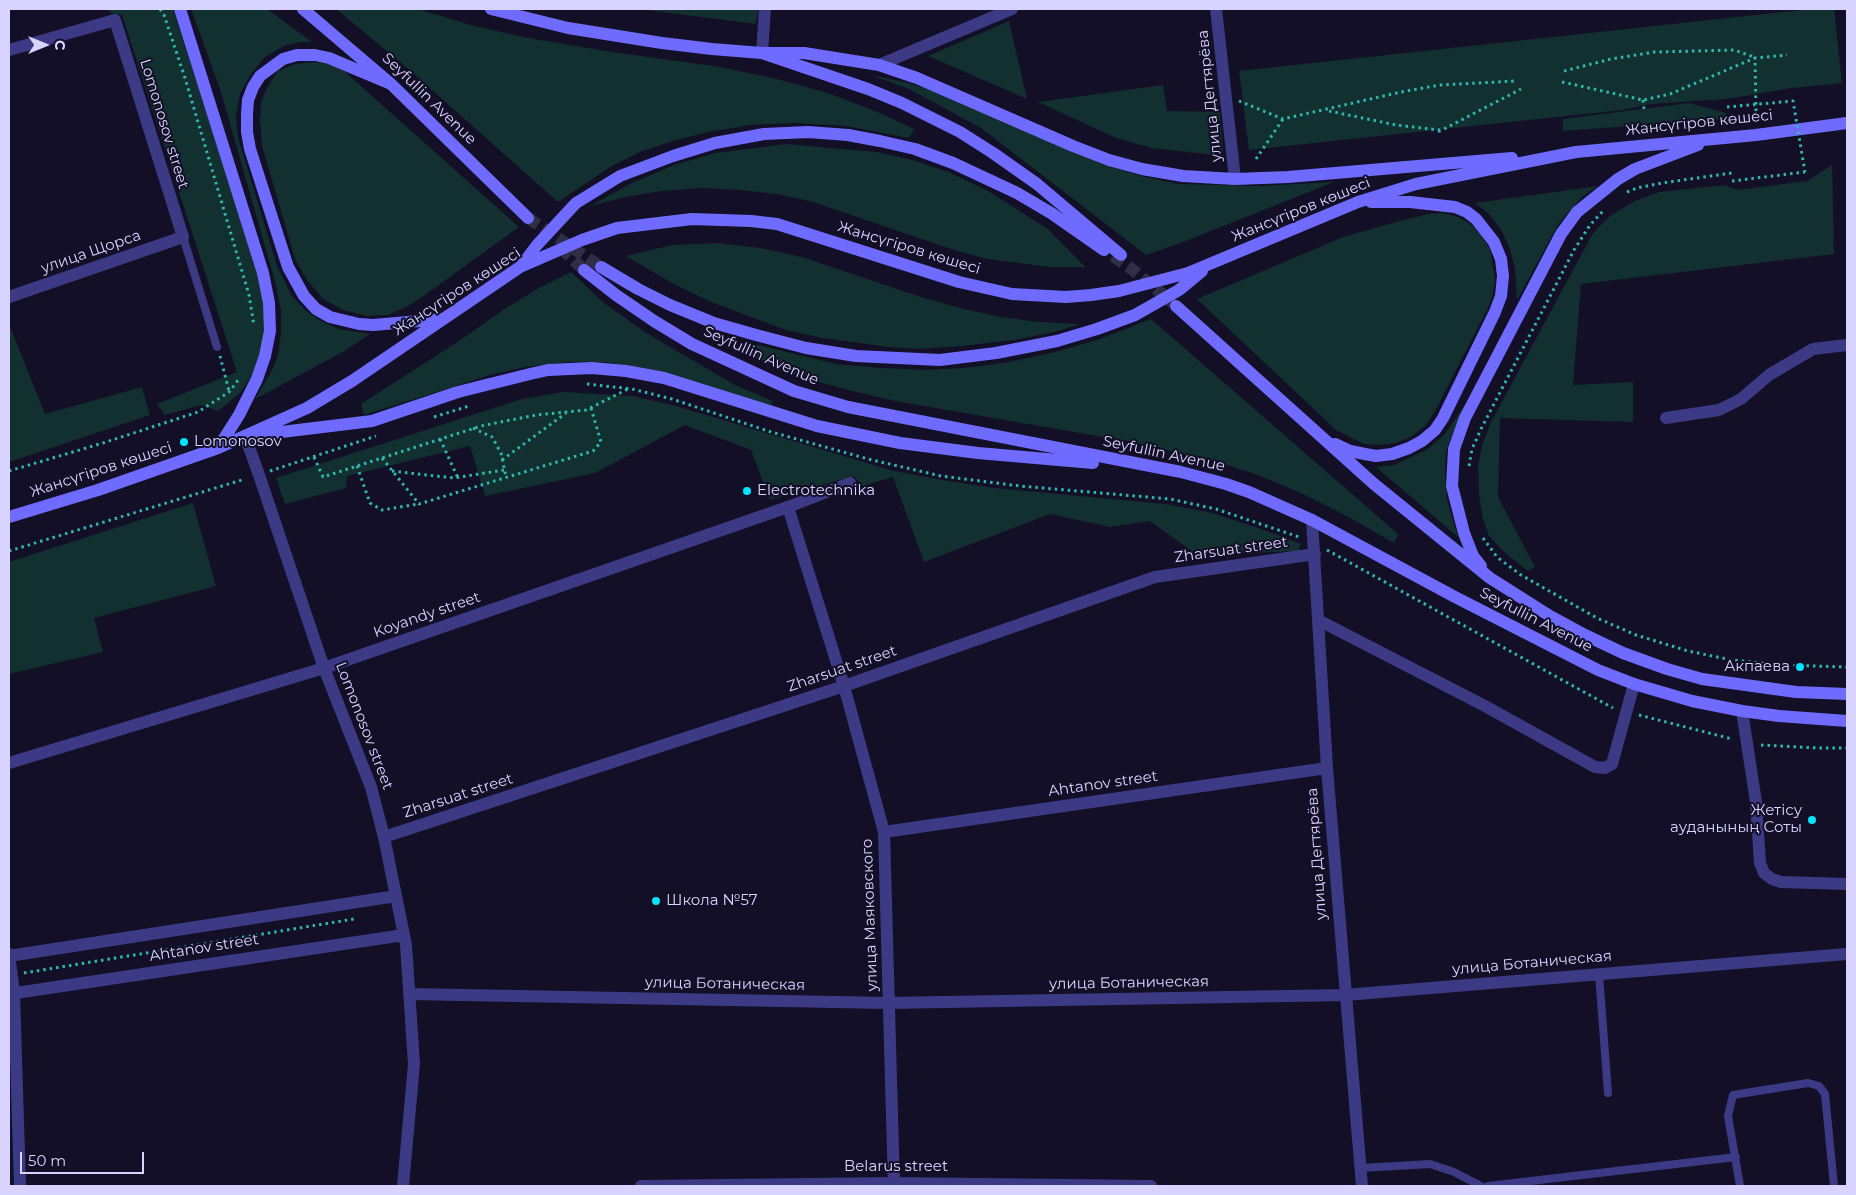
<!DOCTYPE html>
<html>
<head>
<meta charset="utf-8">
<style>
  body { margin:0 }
  #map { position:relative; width:1856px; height:1195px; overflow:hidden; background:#130f26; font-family:Montserrat,sans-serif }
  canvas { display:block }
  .frame { position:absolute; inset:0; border:10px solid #d9d4ff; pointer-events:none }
  .north { position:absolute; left:20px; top:20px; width:50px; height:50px; -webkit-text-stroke:4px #130f26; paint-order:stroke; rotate:90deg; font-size:14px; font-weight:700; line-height:20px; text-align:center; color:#d9d4ff }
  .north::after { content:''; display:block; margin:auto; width:18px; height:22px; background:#d9d4ff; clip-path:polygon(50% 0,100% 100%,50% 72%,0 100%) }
  .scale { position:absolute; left:20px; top:1152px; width:124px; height:22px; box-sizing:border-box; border:2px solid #d9d4ff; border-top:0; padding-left:6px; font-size:15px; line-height:18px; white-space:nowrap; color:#d9d4ff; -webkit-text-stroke:4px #130f26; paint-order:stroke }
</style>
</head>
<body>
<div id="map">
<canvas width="1856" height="1195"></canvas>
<div class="frame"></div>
<div class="north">С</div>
<div class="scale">50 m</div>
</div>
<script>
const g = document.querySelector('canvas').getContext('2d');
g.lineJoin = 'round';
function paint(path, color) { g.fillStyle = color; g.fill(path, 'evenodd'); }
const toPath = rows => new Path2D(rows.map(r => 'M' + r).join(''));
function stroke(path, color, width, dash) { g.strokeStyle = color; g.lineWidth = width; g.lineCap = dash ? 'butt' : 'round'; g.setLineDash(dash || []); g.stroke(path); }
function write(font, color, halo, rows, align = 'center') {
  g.font = font + ' Montserrat,sans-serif'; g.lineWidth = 4; g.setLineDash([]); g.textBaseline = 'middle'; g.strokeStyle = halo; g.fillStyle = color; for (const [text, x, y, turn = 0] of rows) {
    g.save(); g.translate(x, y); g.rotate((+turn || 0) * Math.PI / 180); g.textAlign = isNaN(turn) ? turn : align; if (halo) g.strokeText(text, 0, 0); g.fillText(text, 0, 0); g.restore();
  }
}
const green = toPath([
  [109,9,173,9,255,263,262,297,265,323,262,347,254,373,239,394,218,411,201,405,165,415,157,404,237,372,122,15,111,13],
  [191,9,267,9,312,42,299,42,284,46,265,57,251,74,240,94,236,116,238,137,277,266,292,296,305,310,321,321,339,329,370,334,343,352,255,399,270,374,278,356,281,332,281,311,276,285,221,92],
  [336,9,418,9,474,26,529,38,606,51,720,67,777,79,828,93,880,113,914,129,909,138,846,126,794,123,750,125,708,132,673,141,642,151,610,167,558,202,405,66],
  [639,9,758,9,756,24],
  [1811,9,1834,9,1842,83,1792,88,1727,99,1652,104,1622,110,1249,150,1239,71],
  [1009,21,1027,99,928,56],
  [315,62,330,64,344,71,519,227,425,295,408,306,388,315,367,316,343,310,323,299,307,280,295,259,262,146,260,121,261,102,268,86,278,71,295,64],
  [871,75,908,83,936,92,1102,164,1141,176,1178,184,1260,186,1334,182,1178,244,1146,255,981,128,909,89],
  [1163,85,1167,111,1220,112,1223,156,1152,148,1116,138,1038,102],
  [1689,103,1726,113,1725,119,1563,131,1563,119],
  [786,144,876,152,913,160,951,173,988,191,1048,229,1085,267,1049,267,988,259,957,251,810,201,776,194,740,190,703,188,662,191,625,197,590,206,632,183,674,165,715,153],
  [1832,165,1834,254,1581,284,1573,385,1633,382,1633,422,1500,418,1498,497,1535,567,1528,571,1504,552,1489,536,1483,519,1479,495,1478,467,1482,445,1491,422,1593,233,1611,215,1635,201,1659,192,1724,185,1737,190,1807,181],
  [1598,186,1583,196,1559,223,1517,300,1515,268,1510,249,1501,230,1489,214,1475,203],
  [1443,213,1458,217,1469,223,1480,234,1490,249,1495,279,1493,294,1489,306,1434,413,1425,426,1411,437,1396,443,1379,445,1364,444,1336,430,1197,299,1343,237,1400,221,1428,214],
  [718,243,760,248,802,257,924,298,964,309,1001,317,1038,322,1081,324,1054,332,1014,340,962,346,918,349,889,347,822,338,786,330,711,302,672,283,626,256,672,245],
  [571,272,604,303,648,334,735,385,773,401,770,407,639,367,603,362,569,362,525,367,490,375,364,415,361,404,462,339,503,310,539,288],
  [1151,319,1398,534,1394,543,1345,515,1301,493,1255,474,1211,460,1126,441,895,401,840,388,795,375,742,352,746,342,836,364,881,368,927,370,964,368,1009,362,1051,353,1097,340],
  [9,324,45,414,142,387,150,415,9,462],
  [563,392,633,396,676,406,894,471,948,481,994,488,1165,504,1212,513,1264,530,1301,544,1298,551,1197,555,1150,521,1110,527,1050,514,924,562,893,477,862,486,854,476,770,500,751,450,685,425,595,473,485,496,470,446,347,476,346,488,285,504,276,478,522,399],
  [1473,393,1454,430,1446,451,1445,477,1447,500,1458,537,1376,467,1394,465,1428,449,1445,434],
  [193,503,216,586,94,618,103,652,9,674,9,562]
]);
const secondaryTunnel = toPath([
  [528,218,601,267],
  [561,248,584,270],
  [1113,256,1133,270,1173,303]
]);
const path = toPath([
  [160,9,164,15,185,78,249,295,254,326],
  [1564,71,1611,59,1655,52,1734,50,1754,57],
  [1562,82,1643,100,1670,94,1755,58],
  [1643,100,1644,109],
  [1239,101,1283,119,1401,92,1440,85,1516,81],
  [1329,111,1396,125,1439,130,1444,129,1521,89],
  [1756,111,1755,58,1787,55],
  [1439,130,1440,135],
  [1256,159,1283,119],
  [1732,181,1805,172],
  [1627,192,1637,188,1662,183,1732,173],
  [220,356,229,391],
  [587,384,632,389,672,399,768,431,868,459,941,476,1020,486,1170,499,1216,509,1299,537],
  [434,417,469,406],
  [473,428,492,437,501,453,506,477],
  [440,439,458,478],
  [314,457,323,477,481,426,536,415,586,410,628,389],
  [382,458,419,504,593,451,601,442,591,408],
  [502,460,566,413],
  [357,466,370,503,382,510,418,504],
  [1469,466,1472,449,1482,427,1574,250,1590,225,1603,211],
  [9,471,103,443,198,412,229,392,239,379],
  [270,471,376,436],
  [392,471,454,478,504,470],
  [1483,538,1497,557,1521,575,1597,618,1636,635,1688,651,1732,660,1780,665,1847,667],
  [1327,550,1613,708],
  [9,551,245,479],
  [1639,715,1732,739],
  [1761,745,1818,748,1847,748],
  [24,973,354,919]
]);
const lane = toPath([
  [183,237,217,347],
  [1599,974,1608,1093],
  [1360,1168,1430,1164,1454,1172,1481,1186],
  [1488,1186,1736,1157],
  [1740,1186,1728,1116,1733,1095,1808,1083,1819,1086,1825,1094,1834,1186]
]);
const street = toPath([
  [1216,9,1235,179],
  [9,50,115,20,183,237,9,297],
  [762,53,765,9],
  [879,65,1012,9],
  [1666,418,1719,410,1741,399,1769,375,1813,349,1847,345],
  [245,436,259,475,324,668,371,787,384,837,406,945,414,1064,403,1186],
  [788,507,844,686,884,832,894,1186],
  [1312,520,1327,768,1362,1186],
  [1318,620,1485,706,1595,767,1605,768,1612,764,1634,684],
  [1742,711,1756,802,1760,863,1764,873,1772,879,1781,882,1847,884],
  [9,763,324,668,788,507,850,483],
  [884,832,1327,768],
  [384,837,844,686,1155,577,1315,554],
  [9,954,14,993,20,1186],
  [9,956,396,896],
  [9,994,404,935],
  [409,994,888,1003,1345,995,1847,954],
  [641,1186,894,1183,1151,1186]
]);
const secondary = toPath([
  [180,9,263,273,269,303,270,331,265,356,257,379,239,415,218,448],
  [303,9,391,84,528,218],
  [491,9,568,28,662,43,712,49,762,53,868,89,902,103,960,132,993,153,1037,184,1121,255],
  [762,53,804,53,879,65,917,78,1073,146,1109,160,1142,169,1183,176,1235,179,1288,177,1512,158],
  [391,84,329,58,315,55,297,55,283,59,260,76,253,87,248,100,247,114,247,132,250,149,288,267,304,296,316,309,330,317,359,324,373,325,443,319],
  [522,265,537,245,576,203,620,176,673,156,715,143,764,134,808,132,848,135,880,141,915,149,953,163,1017,193,1051,213,1104,250],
  [601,267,638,289,670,305,714,323,756,335,806,348,856,356,940,360,996,353,1057,341,1097,329,1135,315,1179,290,1202,271],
  [584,270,616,295,654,321,692,344,794,391,848,407,1181,472,1226,484,1249,492,1312,520,1455,597,1598,670,1634,684,1692,701,1742,711,1779,716,1847,721],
  [1176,306,1374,484,1490,578,1550,616,1585,635,1623,653,1667,669,1702,679,1796,692,1847,694],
  [257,435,372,421,458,392,530,374,548,370,592,368,626,371,664,378,817,426,900,443,978,453,1093,463],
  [1335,444,1350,451,1365,454,1376,456,1392,454,1409,448,1422,441,1435,430,1443,418,1495,312,1501,296,1503,276,1501,259,1494,242,1476,219,1467,212,1455,207,1410,202,1371,202],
  [9,517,98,490,218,448,307,408,352,381,520,267,582,240,617,228,692,219,751,221,777,224,959,282,1012,294,1066,297,1091,295,1119,291,1188,273,1358,202,1416,184,1576,152,1756,135,1847,123],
  [1481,566,1473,556,1464,533,1452,486,1454,449,1465,418,1561,234,1577,212,1618,179,1635,169,1698,145]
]);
const pathBridge = toPath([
  [1727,107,1793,101,1805,172]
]);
const markers = [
  [184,442,5,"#00e5ff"],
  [747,491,5,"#00e5ff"],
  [1800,667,5,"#00e5ff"],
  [1812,820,5,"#00e5ff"],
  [656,901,5,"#00e5ff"]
];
const streetNames = [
  ["улица Дегтярёва",1210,96,-96],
  ["Seyfullin Avenue",429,99,44],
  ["Жансүгіров көшесі",1699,123,-6],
  ["Lomonosov street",164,124,73],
  ["Жансүгіров көшесі",1301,210,-22],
  ["Жансүгіров көшесі",909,248,17],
  ["улица Щорса",91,252,-19],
  ["Жансүгіров көшесі",457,292,-33],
  ["Seyfullin Avenue",761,356,24],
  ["Seyfullin Avenue",1164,454,12],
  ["Жансүгіров көшесі",101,470,-18],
  ["Zharsuat street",1231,550,-8],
  ["Koyandy street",427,615,-19],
  ["Seyfullin Avenue",1536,620,27],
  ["Zharsuat street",842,669,-19],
  ["Lomonosov street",364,726,69],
  ["Ahtanov street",1103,784,-8],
  ["Zharsuat street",458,796,-18],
  ["улица Дегтярёва",1317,854,-94],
  ["улица Маяковского",870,915,-92],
  ["Ahtanov street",204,948,-9],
  ["улица Ботаническая",1532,963,-5],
  ["улица Ботаническая",1129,983,-1],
  ["улица Ботаническая",725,984,1],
  ["Belarus street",896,1167]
];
const poiNames = [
  ["Lomonosov",194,442],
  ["Electrotechnika",757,491],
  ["Акпаева",1790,667,"right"],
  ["Жетісу",1802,811,"right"],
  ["ауданының Соты",1802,828,"right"],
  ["Школа №57",666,901]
];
paint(green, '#12302f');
stroke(secondaryTunnel, '#312d47', 12, [12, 6]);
stroke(path, '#2fb8b0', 3, [2.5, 4]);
stroke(lane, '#3d3a85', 8);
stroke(street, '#3d3a85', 12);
stroke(secondary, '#6f6bff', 12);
stroke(pathBridge, '#2fb8b0', 3, [2.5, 4]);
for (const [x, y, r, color] of markers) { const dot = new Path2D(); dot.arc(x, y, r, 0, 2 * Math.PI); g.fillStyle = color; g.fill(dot); stroke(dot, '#130f26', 2); }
write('15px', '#d9d4ff', '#130f26', streetNames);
write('15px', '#d9d4ff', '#130f26', poiNames, 'left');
</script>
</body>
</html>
